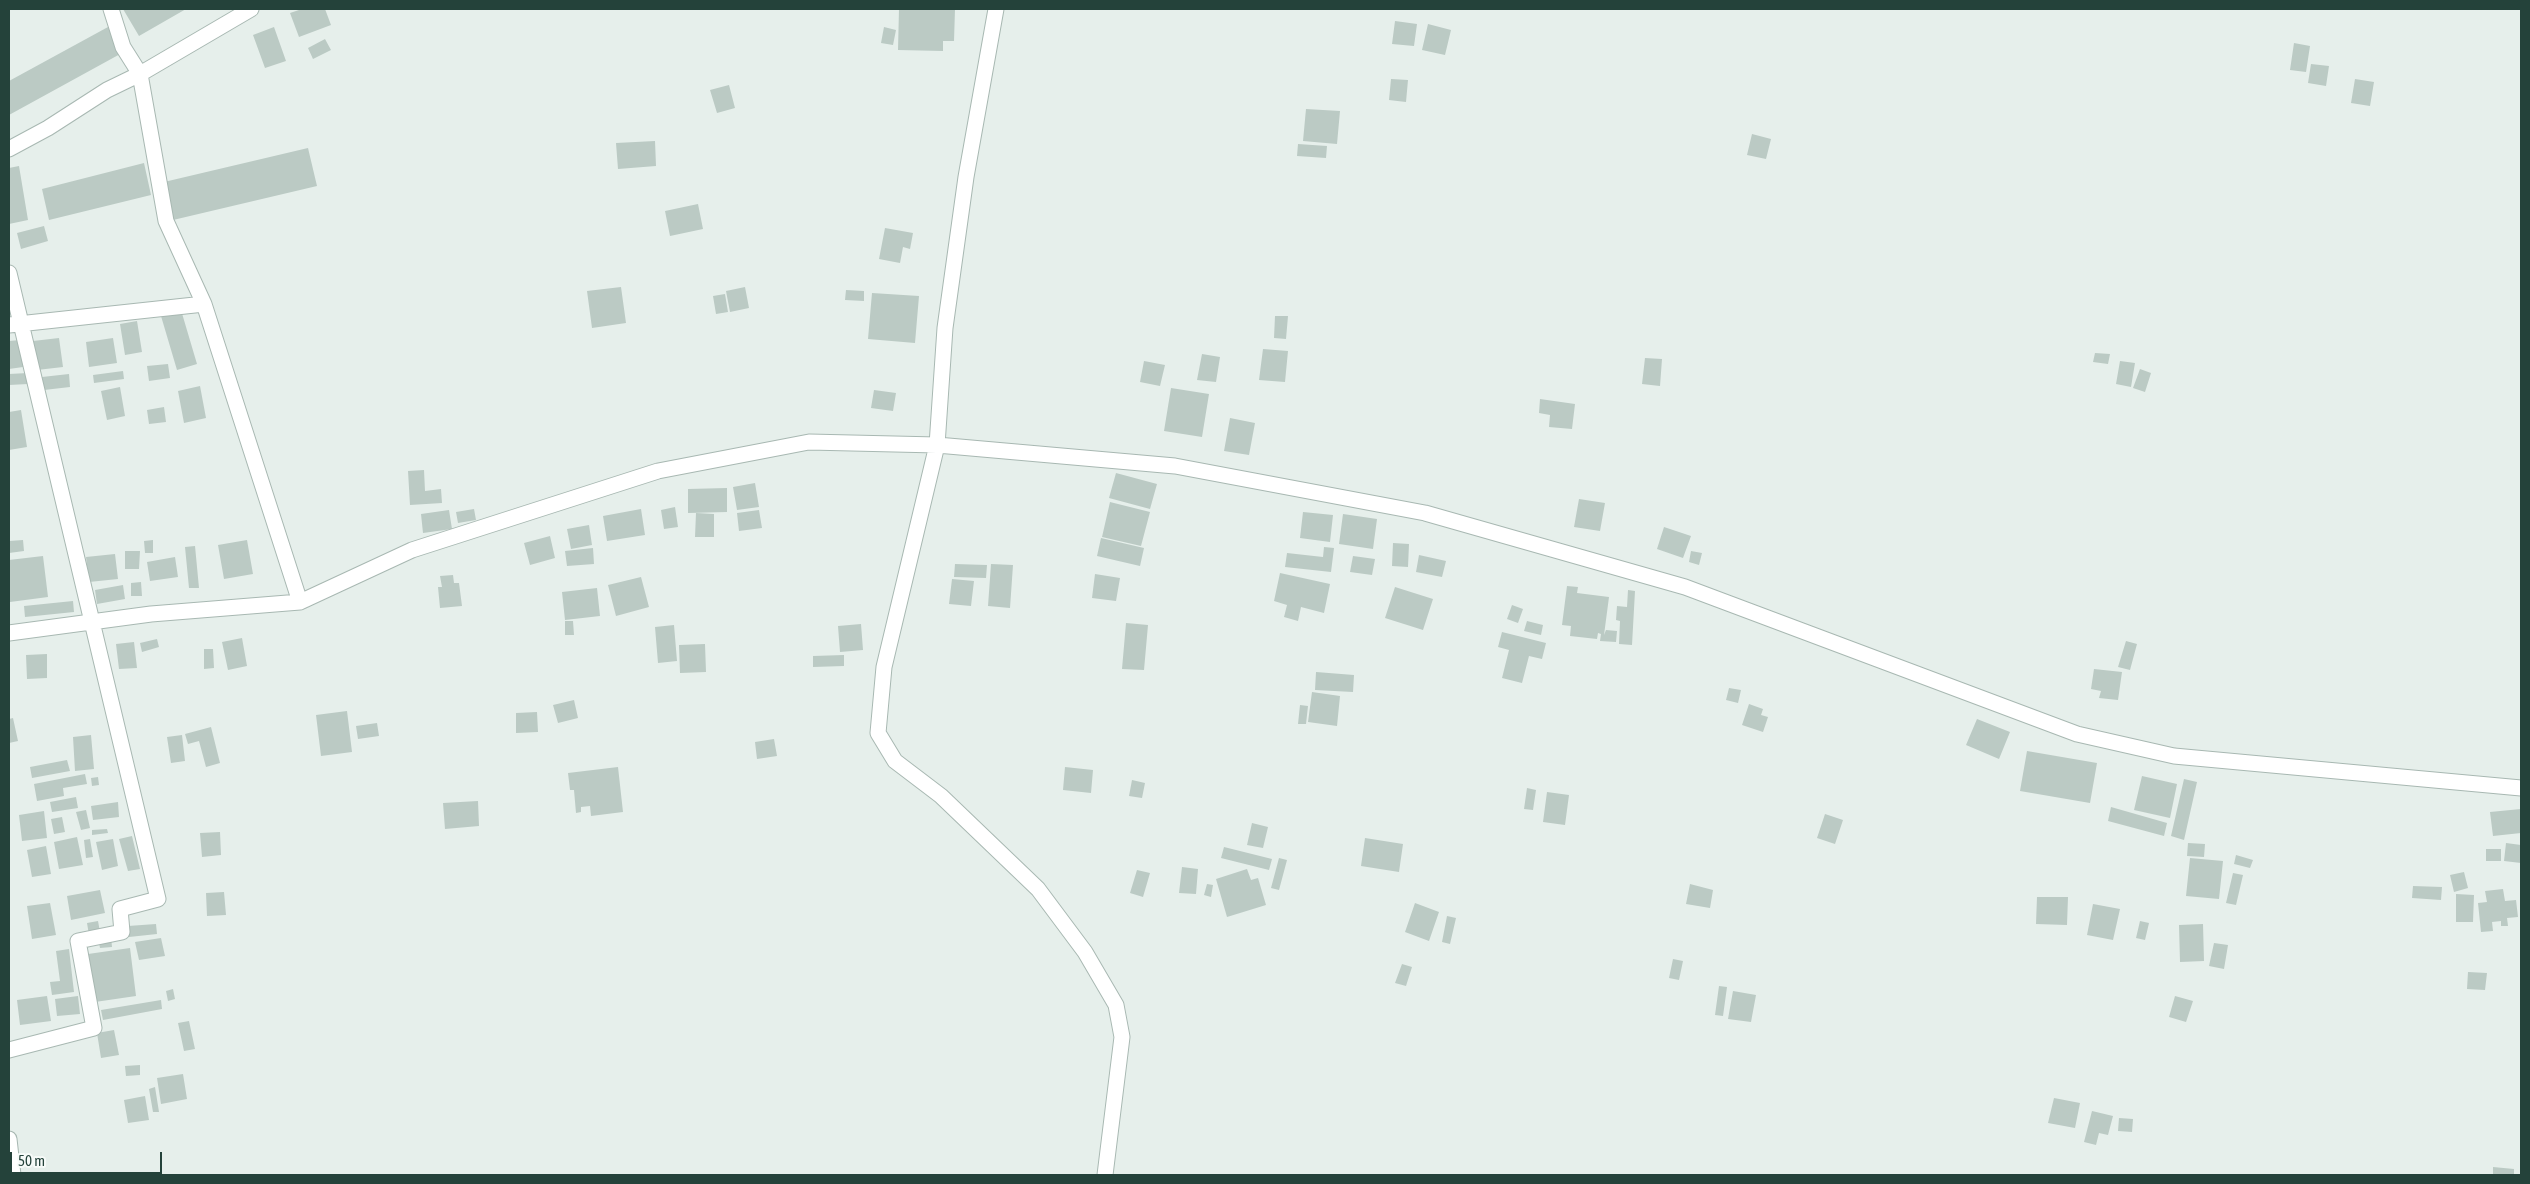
<!DOCTYPE html>
<html>
<head>
<meta charset="utf-8">
<style>
  body { margin:0 }
  #map { position:relative; width:2530px; height:1184px; overflow:hidden; background:#e6efeb; font-family:"Asap Condensed",sans-serif }
  canvas { display:block }
  .frame { position:absolute; inset:0; border:10px solid #24423a; pointer-events:none }
  .scale { position:absolute; left:10px; top:1152px; width:152px; height:22px; box-sizing:border-box; border:2px solid #24423a; border-top:0; padding-left:6px; font-size:15px; line-height:18px; white-space:nowrap; color:#24423a; -webkit-text-stroke:4px #f7fbf9; paint-order:stroke }
</style>
</head>
<body>
<div id="map">
<canvas width="2530" height="1184"></canvas>
<div class="frame"></div>
<div class="scale">50 m</div>
</div>
<script>
const g = document.querySelector('canvas').getContext('2d');
g.lineJoin = 'round';
function paint(path, color) { g.fillStyle = color; g.fill(path, 'evenodd'); }
const toPath = rows => new Path2D(rows.map(r => 'M' + r).join(''));
function stroke(path, color, width, dash) { g.strokeStyle = color; g.lineWidth = width; g.lineCap = dash ? 'butt' : 'round'; g.setLineDash(dash || []); g.stroke(path); }
const building = toPath([
  [123,9,186,9,139,36],
  [302,9,325,9,331,25,299,37,290,13],
  [899,9,955,9,954,41,943,41,943,51,898,50],
  [1395,21,1417,24,1414,46,1392,44],
  [1428,24,1451,30,1445,55,1422,50],
  [108,27,122,53,9,115,9,81],
  [274,27,286,61,265,68,253,35],
  [884,27,896,30,893,45,881,43],
  [325,39,331,50,313,59,308,48],
  [2294,43,2310,46,2306,72,2290,70],
  [2311,64,2329,66,2326,86,2308,83],
  [1391,79,1408,80,1406,102,1389,100],
  [2355,79,2374,82,2370,106,2351,103],
  [729,85,735,108,717,113,710,90],
  [1306,109,1340,111,1337,144,1303,141],
  [1752,134,1771,139,1766,159,1747,155],
  [655,141,656,166,618,169,616,143],
  [1298,144,1327,146,1326,158,1297,156],
  [308,148,317,186,173,220,164,182],
  [144,163,151,195,49,220,42,189],
  [19,166,28,220,9,224,9,168],
  [698,204,703,229,670,236,665,211],
  [44,226,48,241,21,249,17,233],
  [885,228,913,233,910,249,903,247,900,263,879,259],
  [621,287,626,323,592,328,587,291],
  [745,287,749,308,730,312,726,291],
  [846,290,864,291,864,301,845,300],
  [872,293,919,296,915,343,868,339],
  [725,294,728,312,716,314,713,296],
  [181,310,197,364,177,370,161,316],
  [1275,316,1288,316,1286,339,1274,338],
  [137,321,142,352,125,355,120,324],
  [59,338,63,367,37,370,33,341],
  [113,338,117,363,89,367,86,342],
  [20,340,23,367,9,369,9,341],
  [1263,349,1288,351,1285,382,1259,380],
  [2095,353,2110,354,2108,364,2093,362],
  [1202,354,1220,357,1216,382,1197,380],
  [1645,358,1662,359,1660,386,1642,384],
  [1144,361,1165,365,1160,386,1140,382],
  [2120,361,2135,363,2131,387,2116,384],
  [168,364,170,378,149,381,147,366],
  [2140,369,2151,373,2145,392,2133,388],
  [123,371,124,379,94,383,93,375],
  [28,373,28,384,9,385,9,374],
  [69,374,70,387,44,390,42,377],
  [200,386,206,418,184,423,178,391],
  [120,387,125,416,107,420,101,391],
  [1171,388,1209,394,1202,437,1164,431],
  [874,390,896,393,893,411,871,408],
  [1540,399,1575,404,1572,429,1549,427,1550,415,1539,413],
  [164,407,166,422,149,424,147,410],
  [21,410,27,447,9,450,9,412],
  [1230,418,1255,423,1249,455,1224,451],
  [424,470,425,491,441,489,442,503,410,505,408,471],
  [1116,473,1157,484,1150,509,1109,498],
  [755,483,759,507,737,510,733,487],
  [727,488,727,512,688,513,688,489],
  [1579,499,1605,503,1600,531,1574,527],
  [1110,502,1150,512,1141,546,1102,537],
  [675,507,678,527,664,529,661,510],
  [474,509,476,520,458,523,456,512],
  [641,509,645,535,607,541,603,516],
  [449,510,452,529,423,533,421,514],
  [759,510,762,528,739,531,737,513],
  [1303,512,1333,515,1330,542,1300,538],
  [696,513,714,514,714,537,695,537],
  [1343,514,1377,519,1373,549,1339,544],
  [589,525,592,545,571,549,567,529],
  [1664,527,1691,536,1683,558,1657,549],
  [550,536,555,558,530,565,524,543],
  [1101,538,1144,548,1140,566,1097,556],
  [23,540,24,551,9,553,9,541],
  [153,540,153,553,145,553,144,541],
  [247,540,253,574,224,579,218,545],
  [1393,543,1409,544,1408,567,1392,566],
  [195,546,199,588,189,588,185,547],
  [1324,547,1334,548,1331,572,1285,567,1287,553,1323,557],
  [593,548,594,564,567,566,565,551],
  [125,551,140,551,139,569,125,569],
  [1691,551,1702,553,1699,565,1689,562],
  [115,554,118,579,89,582,86,557],
  [1419,555,1446,561,1442,577,1416,572],
  [43,556,48,597,10,602,9,560],
  [1353,556,1375,559,1372,575,1350,572],
  [175,557,178,577,150,581,147,562],
  [955,564,987,565,986,578,954,577],
  [991,564,1013,565,1010,608,988,606],
  [1280,573,1330,584,1324,613,1301,607,1298,621,1284,617,1287,605,1274,601],
  [1095,574,1120,578,1116,601,1092,598],
  [453,575,454,583,459,583,462,606,440,608,438,587,442,587,440,576],
  [641,577,649,607,616,616,608,585],
  [952,579,974,581,971,606,949,604],
  [141,582,142,596,131,596,131,583],
  [123,585,125,599,97,604,95,590],
  [1567,586,1578,587,1577,593,1609,597,1604,635,1606,630,1617,631,1616,642,1600,641,1601,634,1598,633,1597,639,1570,636,1571,626,1562,625],
  [1395,587,1433,599,1423,630,1385,618],
  [597,588,600,616,565,620,562,592],
  [1628,590,1635,591,1632,645,1619,644,1620,621,1616,620,1617,606,1627,607],
  [73,601,74,612,25,617,24,606],
  [1512,605,1523,609,1518,623,1507,619],
  [565,621,573,621,574,635,565,635],
  [1527,621,1543,625,1541,635,1524,631],
  [1126,623,1148,625,1144,670,1122,669],
  [861,624,863,650,840,652,838,626],
  [674,625,677,661,658,663,655,627],
  [1502,632,1546,643,1542,659,1529,656,1522,683,1502,678,1509,650,1498,647],
  [242,638,247,666,228,670,222,642],
  [157,639,159,647,142,652,140,643],
  [2126,641,2137,644,2130,670,2118,667],
  [134,642,137,668,119,669,116,644],
  [705,644,706,672,680,673,679,645],
  [204,649,213,649,214,668,204,669],
  [47,654,47,678,27,679,26,655],
  [844,655,844,666,813,667,813,656],
  [2094,669,2122,672,2118,700,2099,698,2101,691,2091,689],
  [1316,672,1354,675,1353,692,1315,690],
  [1729,688,1741,690,1738,703,1726,700],
  [1312,692,1340,696,1337,726,1308,722],
  [574,700,578,718,558,723,553,705],
  [1749,704,1763,709,1761,715,1768,717,1763,732,1742,725],
  [1300,705,1308,706,1306,724,1298,724],
  [347,711,352,752,321,756,316,715],
  [537,712,538,732,516,733,516,713],
  [13,718,18,741,9,743,9,719],
  [1977,719,2010,732,1999,759,1966,745],
  [377,723,379,736,358,739,356,726],
  [211,727,220,763,206,767,199,741,188,744,185,734],
  [91,735,94,769,75,771,73,737],
  [182,735,185,761,171,763,167,737],
  [774,739,777,756,757,759,755,742],
  [2027,751,2097,763,2090,803,2020,791],
  [67,760,70,771,32,778,30,767],
  [618,767,623,812,591,816,590,806,581,807,581,812,576,813,574,790,570,790,568,773],
  [1065,767,1093,770,1091,793,1063,790],
  [85,774,87,784,63,788,64,796,37,801,34,784],
  [2142,776,2177,784,2170,818,2134,810],
  [98,777,99,785,92,786,91,778],
  [2184,779,2197,782,2184,840,2171,836],
  [1132,780,1145,783,1142,798,1129,796],
  [1527,788,1536,790,1533,810,1524,809],
  [1547,792,1569,795,1565,825,1543,822],
  [76,797,78,808,52,812,50,802],
  [478,801,479,826,445,829,443,803],
  [118,802,119,817,93,820,91,806],
  [2111,807,2167,823,2164,836,2108,821],
  [2521,809,2521,833,2493,836,2490,812],
  [86,810,90,828,81,830,76,812],
  [44,811,47,838,22,841,19,815],
  [1825,814,1843,820,1835,844,1817,838],
  [62,817,65,832,54,834,51,819],
  [1252,823,1268,827,1263,848,1247,845],
  [107,829,108,833,92,835,92,830],
  [220,832,221,855,202,857,200,833],
  [132,836,140,869,128,871,119,839],
  [77,837,83,865,59,869,54,842],
  [1365,838,1403,844,1399,872,1361,866],
  [90,839,93,857,86,858,84,840],
  [113,839,118,866,102,870,96,842],
  [2188,843,2205,844,2204,857,2187,856],
  [2506,843,2521,845,2521,863,2504,861],
  [46,846,51,874,32,877,27,850],
  [1224,847,1272,859,1269,870,1221,858],
  [2486,849,2501,849,2501,861,2486,861],
  [2236,855,2253,860,2250,868,2234,864],
  [1279,858,1287,860,1279,890,1271,888],
  [2190,858,2223,861,2219,899,2186,896],
  [1182,867,1198,869,1196,894,1179,893],
  [1247,869,1251,880,1258,878,1266,905,1227,917,1216,879],
  [1137,870,1150,873,1143,897,1130,893],
  [2464,872,2468,888,2454,892,2450,875],
  [2233,873,2243,875,2236,905,2226,903],
  [1207,884,1213,885,1211,897,1204,895],
  [1690,884,1713,890,1710,908,1686,904],
  [2413,886,2442,887,2441,900,2412,898],
  [2503,889,2505,901,2516,900,2518,917,2507,918,2508,926,2501,926,2501,921,2492,922,2493,931,2481,932,2478,903,2487,902,2485,891],
  [100,890,105,913,71,920,67,896],
  [224,892,226,915,207,916,206,893],
  [2456,894,2474,895,2473,922,2456,922],
  [2037,897,2068,897,2067,925,2036,924],
  [50,903,56,935,32,939,27,906],
  [1415,903,1439,912,1429,941,1405,932],
  [2093,904,2120,909,2113,940,2087,935],
  [1447,916,1456,918,1450,944,1442,942],
  [98,921,100,932,89,935,87,923],
  [2140,921,2149,923,2145,940,2136,938],
  [156,924,157,934,129,937,128,926],
  [2203,924,2204,961,2180,962,2179,925],
  [111,936,112,947,100,948,98,938],
  [161,938,165,956,139,960,135,942],
  [2214,943,2228,945,2224,969,2209,966],
  [130,948,136,996,95,1002,88,954],
  [69,949,74,992,52,995,50,982,60,981,56,951],
  [1673,959,1683,961,1679,980,1669,978],
  [1402,964,1412,967,1406,986,1395,983],
  [2468,972,2487,973,2485,990,2467,989],
  [1719,986,1727,987,1723,1016,1715,1015],
  [173,989,175,999,168,1001,166,991],
  [1733,991,1756,995,1751,1022,1728,1019],
  [47,996,51,1021,20,1025,17,1000],
  [78,996,80,1014,57,1016,55,999],
  [2175,996,2193,1001,2186,1022,2169,1017],
  [161,1000,162,1009,103,1020,101,1010],
  [189,1021,195,1049,184,1051,178,1023],
  [114,1030,119,1055,101,1058,97,1033],
  [140,1065,140,1075,126,1076,125,1066],
  [183,1074,187,1099,161,1104,157,1078],
  [155,1087,159,1112,153,1112,149,1089],
  [145,1096,149,1120,128,1123,124,1100],
  [2054,1098,2080,1103,2075,1128,2048,1123],
  [2092,1111,2113,1116,2108,1135,2099,1133,2096,1145,2084,1142],
  [2119,1118,2133,1119,2132,1132,2118,1131],
  [2493,1167,2514,1169,2514,1175,2493,1175]
]);
const minor = toPath([
  [251,9,140,74,166,221,204,304,300,602],
  [996,9,966,177,945,328,937,445,884,667,878,733,895,761,941,796,1038,889,1085,952,1116,1005,1122,1037,1105,1175],
  [9,149,48,128,107,90,140,74,123,47,111,9],
  [9,273,158,899,120,909,122,932,78,941,94,1028,9,1050],
  [9,325,204,304],
  [9,633,151,614,300,602,412,550,658,471,809,442,937,445,1175,466,1425,513,1685,587,2077,734,2174,756,2521,788],
  [9,1139,13,1175]
]);
paint(building, '#bbcac4');
stroke(minor, '#a8b8b2', 17);
stroke(minor, '#fff', 15);
</script>
</body>
</html>
